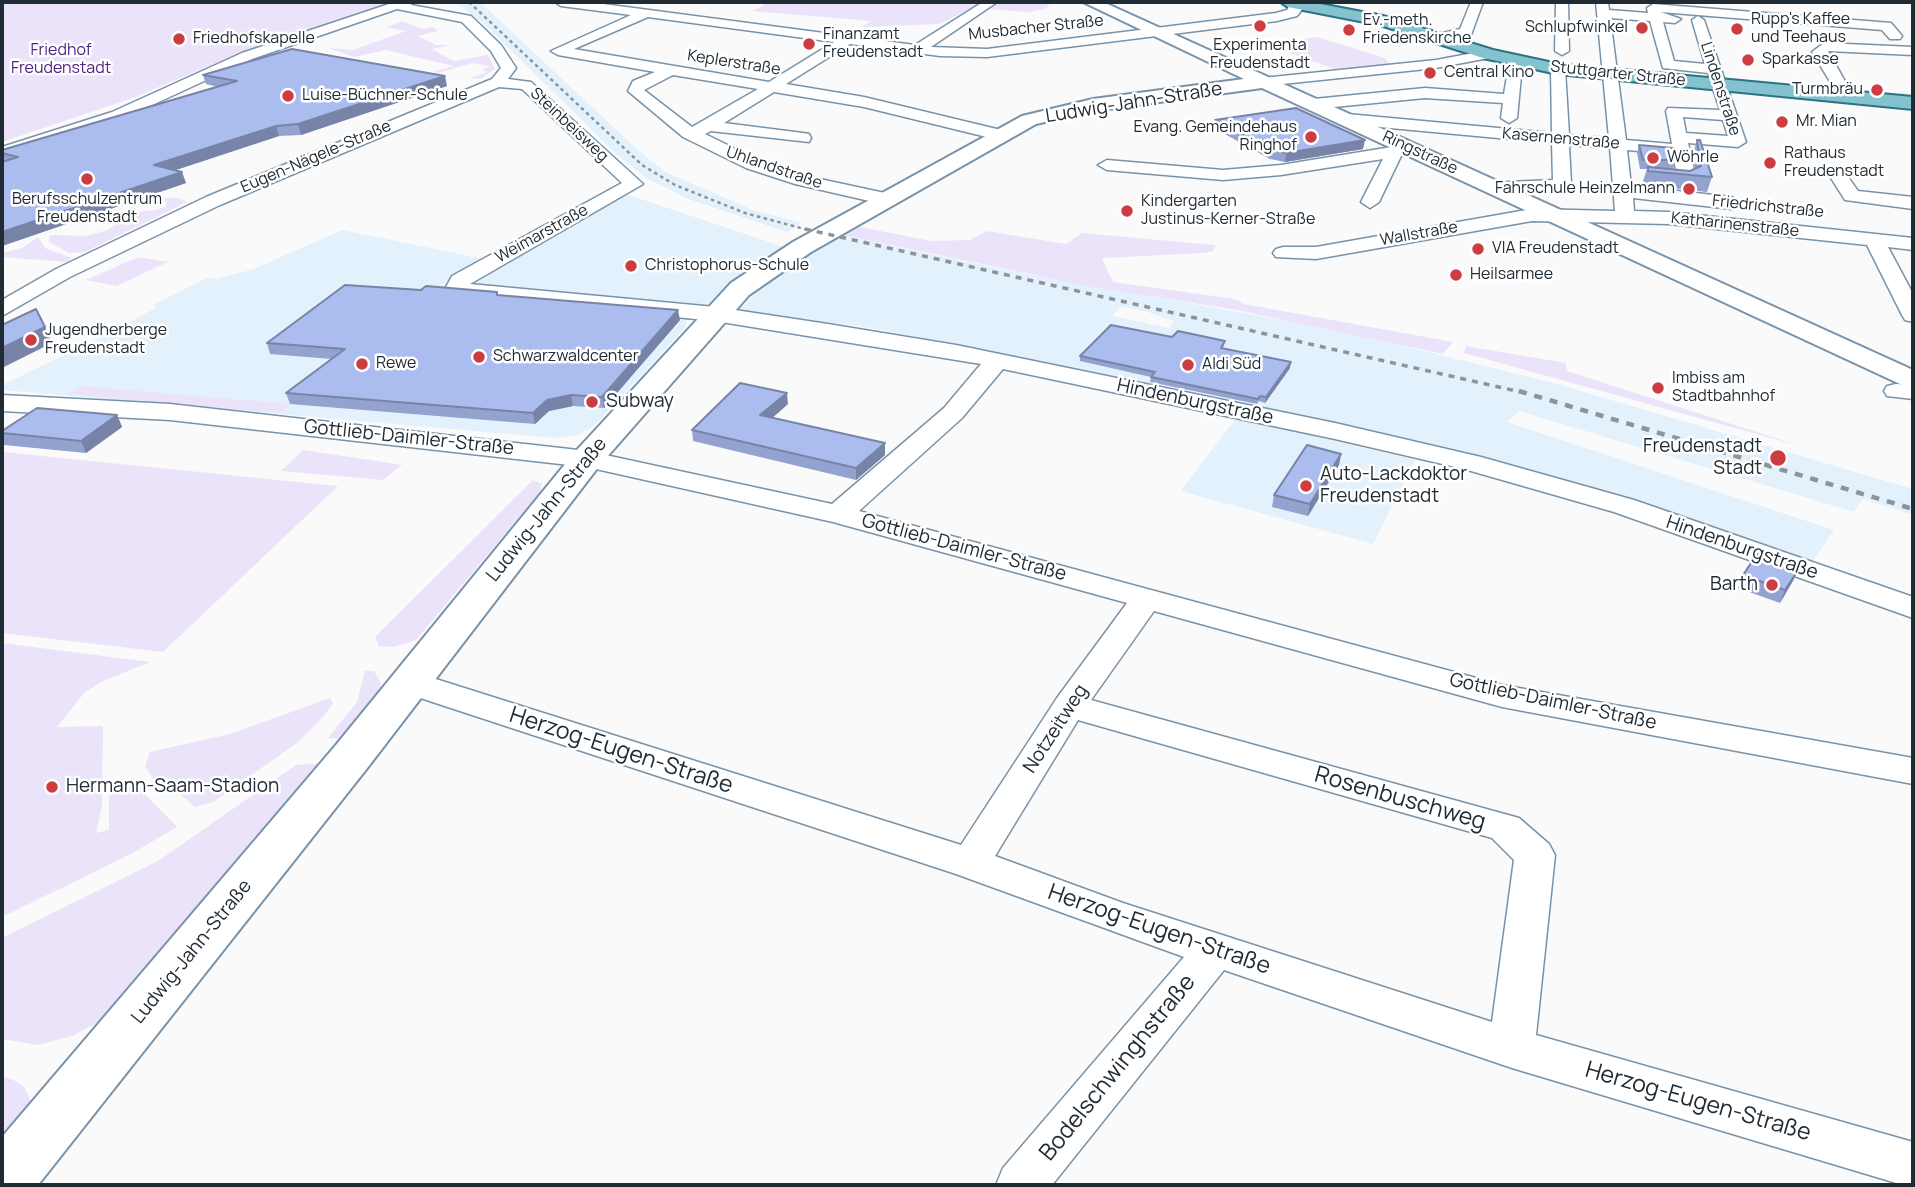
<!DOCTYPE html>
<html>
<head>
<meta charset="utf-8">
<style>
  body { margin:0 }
  #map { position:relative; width:1915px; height:1187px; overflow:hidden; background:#fafafa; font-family:Manrope,sans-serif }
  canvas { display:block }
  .frame { position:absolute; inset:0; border:4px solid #202b34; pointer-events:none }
</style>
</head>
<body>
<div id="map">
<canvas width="1915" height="1187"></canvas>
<div class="frame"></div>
</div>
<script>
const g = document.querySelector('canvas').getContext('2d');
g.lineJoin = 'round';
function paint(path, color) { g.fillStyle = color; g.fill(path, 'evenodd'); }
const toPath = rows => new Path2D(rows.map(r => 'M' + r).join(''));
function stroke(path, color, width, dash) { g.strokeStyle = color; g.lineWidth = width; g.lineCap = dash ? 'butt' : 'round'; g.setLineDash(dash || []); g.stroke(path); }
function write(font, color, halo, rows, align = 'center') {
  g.font = font + ' Manrope,sans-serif'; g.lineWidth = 5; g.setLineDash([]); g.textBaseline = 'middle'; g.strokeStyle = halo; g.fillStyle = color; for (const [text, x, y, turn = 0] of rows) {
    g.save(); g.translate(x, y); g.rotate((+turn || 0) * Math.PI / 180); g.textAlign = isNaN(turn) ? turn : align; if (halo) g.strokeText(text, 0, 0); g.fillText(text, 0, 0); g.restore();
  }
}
const built = toPath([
  [480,2,639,151,667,173,753,210,802,223,787,232,688,199,646,178,616,154,483,23,456,3],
  [623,193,784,247,702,308,473,285],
  [342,230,484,259,439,286,438,290,687,317,685,328,595,425,578,435,555,438,2,390,2,385,100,338,157,307,153,305,207,278,216,279,254,269],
  [844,235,1005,270,1338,330,1550,382,1913,489,1913,515,1863,499,1854,512,1519,411,1507,422,1834,530,1811,563,1506,463,1062,366,871,328,740,310,764,285,808,255],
  [1121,306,1148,312,1174,321,1169,328,1112,316],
  [1237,417,1415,460,1373,544,1181,491]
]);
const green = toPath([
  [2,2,386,2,356,17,252,48,133,98,2,142],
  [750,2,1067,2,1051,3,1045,9,1027,12,972,8,939,24,861,27,872,21,752,11,765,5],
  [402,21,421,29,433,27,438,31,418,36,436,45,451,45,432,49,454,61,488,55,495,69,480,79,470,78,488,72,482,70,490,66,472,63,438,73,433,72,454,66,385,50,354,57,328,48,353,50,406,31,387,27],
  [1317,37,1385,58,1391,65,1340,71,1265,44],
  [164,198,178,198,187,202,85,252,69,253,49,242,49,236,53,235,86,236,108,230,117,224,108,219,112,215,155,210,167,206],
  [860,227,931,241,970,240,987,231,1066,244,1082,233,1213,245,1216,246,1213,251,1205,253,1103,258,1103,261,1113,282,1235,299,1244,304,1453,342,1443,354,1237,310,1086,286,844,235],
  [38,237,45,248,72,258,67,262,2,257,2,253,22,248],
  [138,257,168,262,116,286,86,280],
  [1466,346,1566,363,1567,371,1800,446,1464,353],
  [81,386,184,395,290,404,279,413,69,394],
  [303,450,357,458,402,465,383,480,281,471],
  [2,452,337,486,338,486,163,652,2,633],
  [533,480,542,484,540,492,416,640,393,647,379,646,375,637],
  [2,643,150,662,103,681,84,693,57,727,103,726,102,806,96,833,109,830,109,783,129,778,177,827,131,854,2,917],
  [365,671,374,671,381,683,379,697,341,739,328,738,357,702],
  [330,698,333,703,323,717,297,743,213,802,195,807,175,790,154,781,145,766,150,752,230,734],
  [325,763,104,1019,72,1036,38,1045,2,1039,2,938,158,861,296,765],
  [2,1077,12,1079,24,1087,31,1101,28,1117,2,1149]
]);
const minor = toPath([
  [395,2,413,2,411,5,471,16,501,45,516,68,508,79,531,82,643,184,470,284,715,307,828,324,956,345,1335,423,1481,457,1634,500,1913,597,1913,618,1614,512,1464,469,1335,439,1003,369,962,418,859,511,1502,685,1913,758,1913,784,1502,707,1154,611,1091,700,1519,818,1549,844,1555,855,1536,1035,1913,1142,1913,1185,1903,1185,1512,1068,1224,970,1052,1185,996,1185,1003,1168,1184,957,956,874,396,690,391,682,396,674,408,671,420,674,961,845,1057,698,1127,603,833,522,587,467,170,420,2,411,2,395,170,404,587,451,832,504,944,408,981,364,715,321,448,294,445,289,452,276,622,183,522,89,499,87,220,205,70,277,2,316,2,300,56,269,206,197,492,79,501,68,491,51,462,22,397,9,252,59,124,118,2,158,2,147,112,112,242,53,395,2],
  [1078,720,1492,838,1514,860,1492,1022,1123,903,995,856,1078,720],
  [555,2,588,2,915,45,983,2,997,2,931,47,987,49,1276,13,1287,10,1291,2,1301,2,1304,7,1297,16,1277,21,987,57,940,56,850,44,786,84,864,97,1005,131,1007,135,999,140,864,107,774,92,724,123,803,133,809,134,811,138,809,142,711,131,705,134,758,160,806,176,894,195,896,199,887,205,795,184,746,168,683,137,628,91,633,81,655,72,558,55,551,51,631,15,561,6,555,2],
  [648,17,834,42,769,82,574,49,648,17],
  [673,75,758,89,692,127,644,90,673,75],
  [1471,2,1483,2,1471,35,1434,41,1434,35,1460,29,1471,2],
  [1556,2,1568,2,1569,51,1562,55,1555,51,1556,2],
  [1596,2,1608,2,1609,10,1648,13,1647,8,1653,4,1891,23,1902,36,1900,39,1890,39,1882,30,1661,12,1681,19,1675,23,1663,22,1674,61,1705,64,1692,20,1698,16,1704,20,1746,142,1738,147,1688,143,1694,170,1685,175,1676,170,1673,154,1627,150,1631,186,1732,197,1741,203,1732,209,1633,198,1634,211,1669,212,1913,238,1913,250,1888,247,1913,294,1913,322,1905,320,1902,315,1867,245,1669,224,1532,221,1316,259,1276,257,1273,253,1276,249,1283,247,1316,247,1532,209,1615,211,1610,148,1569,145,1571,183,1559,191,1492,193,1483,187,1486,183,1553,180,1552,143,1347,124,1339,119,1347,114,1552,133,1551,69,1558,65,1565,69,1569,135,1609,138,1596,2],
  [1610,18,1650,21,1663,68,1708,73,1720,110,1668,108,1666,111,1672,144,1626,140,1610,18],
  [1683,117,1723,120,1728,136,1686,133,1683,117],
  [1824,43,1913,47,1913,55,1828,51,1847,85,1839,90,1834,88,1812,52,1824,43],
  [1489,50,1494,51,1494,57,1436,68,1263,86,1256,82,1263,78,1436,60,1489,50],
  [1524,59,1531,63,1521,76,1517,118,1509,123,1501,118,1503,103,1425,98,1314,109,1306,104,1314,99,1425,88,1504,94,1507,76,1519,60,1524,59],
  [1410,144,1419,149,1416,153,1401,156,1379,202,1370,208,1361,202,1383,159,1281,175,1223,180,1107,170,1098,165,1107,160,1223,170,1281,165,1410,144],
  [1840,173,1846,174,1858,191,1913,197,1913,209,1845,200,1831,178,1840,173],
  [1896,384,1913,385,1913,399,1887,396,1884,391,1887,386,1896,384]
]);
const tertiary = toPath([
  [1083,2,1103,2,1913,370,1913,390,1262,88,1093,111,1036,124,811,252,749,295,599,466,368,767,38,1185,2,1185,2,1137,336,745,575,452,731,283,793,242,1022,116,1093,99,1244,79,1083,2]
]);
const primary = toPath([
  [1281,2,1310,2,1383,16,1493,50,1558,64,1913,97,1913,109,1558,74,1483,58,1380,25,1288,7,1281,2]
]);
const railFar2 = toPath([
  [469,2,642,165,675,185,745,213,812,231]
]);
const railFar1 = toPath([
  [805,229,1525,393]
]);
const rail = toPath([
  [1519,391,1913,509]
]);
const wall = toPath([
  [203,75,447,86,301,135,279,136,175,170,186,183,2,246,2,150,218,87,206,84],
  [1215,120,1363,149,1285,162,1270,159,1214,128],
  [1697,140,1712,177,1707,192,1644,185,1643,181,1647,169,1640,169,1637,153,1639,145,1676,160,1673,169,1690,171,1695,169,1693,154],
  [421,290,497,292,498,295,680,320,604,408,573,406,549,411,535,424,290,404,286,393,332,359,270,354,267,343],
  [1225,341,1223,348,1290,368,1265,403,1259,401,1257,404,1150,382,1151,377,1080,361,1080,356],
  [788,404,772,418,885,443,885,455,856,480,693,441,692,430],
  [117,415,122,427,86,453,4,445,2,440,2,431],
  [1341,454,1339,465,1308,516,1272,507,1274,495],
  [1743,575,1794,579,1780,603,1738,588]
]);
const shadedWall = toPath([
  [445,76,447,86,301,135,298,124],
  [276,126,279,136,158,176,154,165],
  [1365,140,1363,149,1285,162,1286,153],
  [182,172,186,183,2,246,2,232],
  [678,310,680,320,604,408,602,397],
  [45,327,52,343,2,368,2,348],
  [1291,362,1290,368,1265,403,1266,397],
  [787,393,788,404,762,427,760,415],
  [571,395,573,406,549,411,535,424,533,413,547,400],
  [117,415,122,427,86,453,81,441],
  [885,443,885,455,856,480,856,468],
  [1341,454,1339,465,1308,516,1310,504],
  [1800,567,1794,579,1780,603,1785,590]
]);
const building = toPath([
  [292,49,445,76,298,124,276,126,154,165,182,172,2,232,2,162,18,157,2,153,2,150,237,81,203,75,292,49],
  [1296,108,1365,140,1286,153,1272,150,1215,120,1296,108],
  [1697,140,1700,140,1712,177,1648,171,1648,167,1690,171,1701,166,1697,140],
  [1639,145,1673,148,1676,160,1643,160,1639,145],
  [345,285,421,290,426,286,497,292,497,295,678,310,602,397,571,395,547,400,533,413,286,393,345,349,267,343,345,285],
  [36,309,45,327,2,348,2,325,36,309],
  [1111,325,1172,337,1178,331,1225,341,1221,348,1291,362,1266,397,1260,396,1258,399,1151,377,1155,372,1080,356,1111,325],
  [740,383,787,393,760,415,885,443,856,468,692,430,740,383],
  [37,408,117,415,81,441,2,433,2,431,37,408],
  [1307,445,1341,454,1310,504,1274,495,1307,445],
  [1757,554,1800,567,1785,590,1743,575,1757,554]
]);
const markers = [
  [1260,26,7,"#cc3d42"],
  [1642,28,7,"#cc3d42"],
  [1737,29,7,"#cc3d42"],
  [1349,30,7,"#cc3d42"],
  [179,39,7,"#cc3d42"],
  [809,44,7,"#cc3d42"],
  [1748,60,7,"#cc3d42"],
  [1430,73,7,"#cc3d42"],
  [1877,90,7,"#cc3d42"],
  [288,96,7,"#cc3d42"],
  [1782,122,7,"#cc3d42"],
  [1311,137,7,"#cc3d42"],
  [1653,158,7,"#cc3d42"],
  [1770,163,7,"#cc3d42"],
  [87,179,7,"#cc3d42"],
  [1689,189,7,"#cc3d42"],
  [1127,211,7,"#cc3d42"],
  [1478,249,7,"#cc3d42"],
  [631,266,7,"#cc3d42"],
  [1456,275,7,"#cc3d42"],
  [31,340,7,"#cc3d42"],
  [479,357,7,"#cc3d42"],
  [362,364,7,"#cc3d42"],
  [1188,365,7,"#cc3d42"],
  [1658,388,7,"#cc3d42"],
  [592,402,7,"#cc3d42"],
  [1778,458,9,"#cc3d42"],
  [1306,486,7,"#cc3d42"],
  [1772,585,7,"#cc3d42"],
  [52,787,7,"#cc3d42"]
];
const farPoinames = [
  ["Rupp's Kaffee",1751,20],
  ["und Teehaus",1751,38],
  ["Ev.-meth.",1363,21],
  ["Friedenskirche",1363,39],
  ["Schlupfwinkel",1628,28,"right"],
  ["Finanzamt",823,35],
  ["Freudenstadt",823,53],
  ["Friedhofskapelle",193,39],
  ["Experimenta",1260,46,"center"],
  ["Freudenstadt",1260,64,"center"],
  ["Sparkasse",1762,60],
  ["Central Kino",1444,73],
  ["Turmbräu",1863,90,"right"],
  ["Luise-Büchner-Schule",302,96],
  ["Mr. Mian",1796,122],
  ["Evang. Gemeindehaus",1297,128,"right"],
  ["Ringhof",1297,146,"right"],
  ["Rathaus",1784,154],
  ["Freudenstadt",1784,172],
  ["Wöhrle",1667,158],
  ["Fahrschule Heinzelmann",1675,189,"right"],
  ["Berufsschulzentrum",87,200,"center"],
  ["Freudenstadt",87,218,"center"],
  ["Kindergarten",1141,202],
  ["Justinus-Kerner-Straße",1141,220],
  ["VIA Freudenstadt",1492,249],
  ["Christophorus-Schule",645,266],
  ["Heilsarmee",1470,275],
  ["Jugendherberge",45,331],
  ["Freudenstadt",45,349],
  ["Schwarzwaldcenter",493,357],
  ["Rewe",376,364],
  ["Aldi Süd",1202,365],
  ["Imbiss am",1672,379],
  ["Stadtbahnhof",1672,397]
];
const farStreetnames = [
  ["Musbacher Straße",1036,28,-6],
  ["Keplerstraße",734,63,9],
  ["Stuttgarter Straße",1618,74,6],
  ["Lindenstraße",1720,89,72],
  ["Steinbeisweg",569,125,43],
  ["Kasernenstraße",1561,139,5],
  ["Ringstraße",1420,153,25],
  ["Eugen-Nägele-Straße",316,157,-23],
  ["Uhlandstraße",774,168,19],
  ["Friedrichstraße",1768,207,6],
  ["Katharinenstraße",1735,225,6],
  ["Weimarstraße",542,234,-29],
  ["Wallstraße",1419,234,-10]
];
const farParknames = [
  ["Friedhof",61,51],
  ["Freudenstadt",61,69]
];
const streetNames = [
  ["Ludwig-Jahn-Straße",1134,103,-9],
  ["Hindenburgstraße",1195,402,12],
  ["Gottlieb-Daimler-Straße",409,438,6],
  ["Ludwig-Jahn-Straße",547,510,-51],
  ["Gottlieb-Daimler-Straße",964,548,15],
  ["Hindenburgstraße",1742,548,19],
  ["Gottlieb-Daimler-Straße",1553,702,12],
  ["Notzeitweg",1056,729,-57],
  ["Ludwig-Jahn-Straße",192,952,-51]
];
const poiNames = [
  ["Subway",606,402],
  ["Freudenstadt",1762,447,"right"],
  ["Stadt",1762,469,"right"],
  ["Auto-Lackdoktor",1320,475],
  ["Freudenstadt",1320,497],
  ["Barth",1758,585,"right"],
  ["Hermann-Saam-Stadion",66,787]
];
const nearStreetnames = [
  ["Herzog-Eugen-Straße",621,751,18],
  ["Rosenbuschweg",1400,799,16],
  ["Herzog-Eugen-Straße",1159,930,19],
  ["Bodelschwinghstraße",1118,1068,-51],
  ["Herzog-Eugen-Straße",1698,1102,16]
];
paint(built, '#e3f1fd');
paint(green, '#eae3fa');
stroke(minor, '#7893a9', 3);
stroke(tertiary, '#7893a9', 4);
stroke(primary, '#2c7385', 4);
paint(minor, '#fff');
paint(tertiary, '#fff');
paint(primary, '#84c2d0');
stroke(railFar2, '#8d9397', 2.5, [3.5, 3.5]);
stroke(railFar1, '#8d9397', 3.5, [6, 6]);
stroke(rail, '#8d9397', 4.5, [8, 8]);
paint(wall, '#93a2ce');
paint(shadedWall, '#7884a7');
paint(building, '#abbcef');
stroke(building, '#7884a7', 2);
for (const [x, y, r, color] of markers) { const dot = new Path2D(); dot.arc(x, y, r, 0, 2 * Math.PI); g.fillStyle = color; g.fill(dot); stroke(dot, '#fff', 2.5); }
write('16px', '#202b34', '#fff', farPoinames, 'left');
write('16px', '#202b34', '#fff', farStreetnames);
write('16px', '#4f2286', '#fff', farParknames);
write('19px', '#202b34', '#fff', streetNames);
write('19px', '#202b34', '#fff', poiNames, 'left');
write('23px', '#202b34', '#fff', nearStreetnames);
</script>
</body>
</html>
